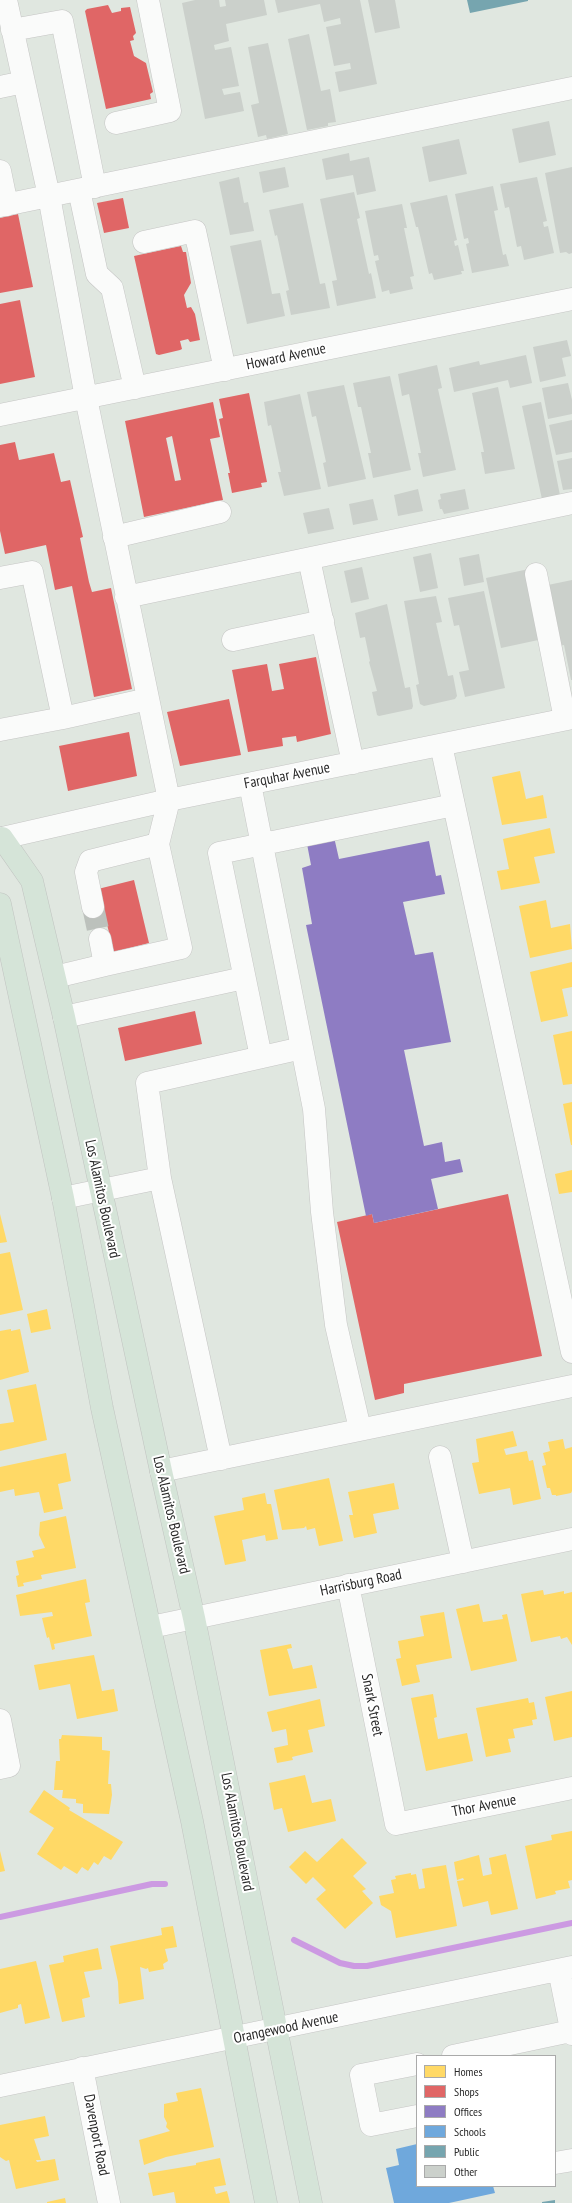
<!DOCTYPE html>
<html>
<head>
<meta charset="utf-8">
<style>
  body { margin:0 }
  #map { position:relative; width:572px; height:2203px; overflow:hidden; background:#e0e7e0; font-family:"PT Sans Narrow",sans-serif }
  canvas { display:block }
  .legend { position:absolute; left:416px; top:2055px; width:140px; height:132px; box-sizing:border-box; background:#fff; border:1px solid #aaa; margin:0; padding:5px 7px; list-style:none; font-size:12px; color:#2a2a2a }
  .legend li { display:flex; align-items:center; gap:8px; height:20px }
  .legend b { width:20px; border:1px solid #aaa }
</style>
</head>
<body>
<div id="map">
<canvas width="572" height="2203"></canvas>
<ul class="legend">
<li><b style="height:11px;background:#ffd966"></b>Homes</li>
<li><b style="height:11px;background:#e06666"></b>Shops</li>
<li><b style="height:11px;background:#8e7cc3"></b>Offices</li>
<li><b style="height:11px;background:#6fa8dc"></b>Schools</li>
<li><b style="height:11px;background:#76a5af"></b>Public</li>
<li><b style="height:11px;background:#cbd0cb"></b>Other</li>
</ul>
</div>
<script>
const g = document.querySelector('canvas').getContext('2d');
g.lineJoin = 'round';
function paint(path, color) { g.fillStyle = color; g.fill(path, 'evenodd'); }
const toPath = rows => new Path2D(rows.map(r => 'M' + r).join(''));
function stroke(path, color, width, dash) { g.strokeStyle = color; g.lineWidth = width; g.lineCap = dash ? 'butt' : 'round'; g.setLineDash(dash || []); g.stroke(path); }
function write(font, color, halo, rows, align = 'center') {
  g.font = font + ' "PT Sans Narrow",sans-serif'; g.lineWidth = 4; g.setLineDash([]); g.textBaseline = 'middle'; g.strokeStyle = halo; g.fillStyle = color; for (const [text, x, y, turn = 0] of rows) {
    g.save(); g.translate(x, y); g.rotate((+turn || 0) * Math.PI / 180); g.textAlign = isNaN(turn) ? turn : align; if (halo) g.strokeText(text, 0, 0); g.fillText(text, 0, 0); g.restore();
  }
}
const homes = toPath([
  [520,771,526,799,543,795,547,818,502,825,492,777],
  [550,828,555,853,534,857,540,883,501,890,497,871,509,869,503,839],
  [546,900,551,928,570,924,572,949,530,958,519,906],
  [572,962,572,987,562,989,568,1016,541,1022,530,972],
  [572,1031,572,1084,563,1085,553,1035],
  [572,1102,572,1145,571,1145,563,1104],
  [572,1170,572,1192,559,1194,555,1174],
  [0,1214,7,1242,0,1243],
  [10,1252,23,1310,0,1315,0,1254],
  [47,1309,51,1329,31,1333,27,1314],
  [11,1329,11,1331,20,1329,29,1372,0,1380,0,1331],
  [36,1384,47,1440,0,1451,0,1424,14,1422,7,1390],
  [513,1431,517,1446,504,1449,506,1455,527,1451,529,1461,533,1460,541,1499,513,1505,510,1488,479,1494,472,1463,479,1462,476,1439],
  [563,1439,565,1449,572,1447,572,1491,571,1493,556,1496,556,1495,552,1495,550,1488,547,1488,542,1466,546,1465,543,1453,550,1451,548,1442],
  [66,1453,71,1481,58,1484,63,1509,44,1513,39,1492,15,1496,14,1489,0,1492,0,1467],
  [329,1478,343,1541,319,1546,315,1528,307,1530,306,1526,304,1528,282,1530,274,1490],
  [394,1483,399,1509,373,1514,377,1533,354,1538,349,1515,353,1515,348,1492],
  [265,1493,267,1504,271,1504,278,1539,266,1541,265,1535,242,1540,246,1561,225,1565,214,1516,244,1510,242,1498],
  [66,1516,76,1568,41,1575,42,1579,23,1583,24,1586,18,1587,16,1576,19,1575,16,1561,34,1557,32,1551,45,1548,39,1535,40,1522],
  [86,1579,90,1602,85,1603,92,1636,54,1644,55,1649,52,1650,49,1637,47,1638,42,1618,53,1616,52,1612,20,1616,16,1595],
  [543,1590,544,1595,564,1591,564,1594,572,1592,572,1645,567,1637,561,1639,560,1636,531,1642,521,1594],
  [479,1604,483,1622,503,1619,502,1615,507,1614,517,1661,471,1671,456,1609],
  [444,1612,452,1658,416,1665,420,1682,402,1686,396,1659,401,1658,398,1641,424,1636,420,1616],
  [291,1644,292,1648,287,1649,293,1669,312,1665,317,1688,269,1696,260,1650],
  [94,1655,102,1691,114,1689,118,1711,77,1719,70,1684,39,1690,34,1665],
  [572,1691,572,1737,554,1741,545,1697],
  [433,1694,437,1717,434,1718,438,1739,467,1733,473,1761,426,1771,411,1698],
  [528,1698,529,1703,534,1702,537,1719,532,1720,533,1725,513,1729,515,1738,508,1739,511,1752,486,1757,476,1708],
  [320,1699,325,1726,308,1730,313,1752,292,1757,293,1760,277,1763,274,1748,288,1745,287,1735,286,1729,272,1732,267,1712],
  [62,1735,102,1737,102,1750,110,1751,108,1784,111,1784,112,1795,109,1814,83,1813,83,1804,76,1803,76,1799,62,1798,63,1790,54,1790,56,1761,60,1761,59,1739,61,1739],
  [305,1775,312,1803,331,1799,336,1821,288,1832,282,1808,274,1810,269,1783],
  [44,1790,70,1808,69,1810,123,1842,111,1860,104,1856,98,1865,94,1862,88,1871,82,1867,77,1874,64,1866,61,1870,37,1854,54,1828,29,1812],
  [572,1831,572,1880,568,1881,570,1888,555,1891,556,1894,536,1899,525,1846,552,1840,551,1835],
  [342,1838,367,1863,353,1876,366,1889,362,1891,373,1903,345,1929,316,1899,326,1890,313,1877,306,1884,289,1867,305,1851,317,1862],
  [0,1851,5,1871,0,1872],
  [506,1854,518,1909,491,1915,488,1901,463,1907,457,1881,464,1880,463,1878,457,1880,454,1862,479,1855,483,1876,492,1874,489,1858],
  [446,1865,457,1926,396,1938,391,1911,381,1905,379,1896,394,1893,391,1880,396,1879,395,1876,411,1873,411,1875,416,1874,419,1889,425,1888,422,1869],
  [173,1926,177,1947,165,1949,168,1961,163,1964,164,1969,149,1972,148,1968,146,1969,140,1967,144,1999,119,2004,118,1982,110,1946,162,1935,161,1928],
  [98,1948,102,1969,84,1972,90,1997,82,1999,85,2017,62,2022,49,1965,64,1962,63,1956],
  [36,1961,50,2018,25,2024,21,2004,18,2005,18,2008,0,2013,0,1969],
  [201,2088,214,2147,166,2157,144,2165,139,2140,170,2131,166,2127,167,2123,164,2117,164,2104,178,2101,176,2093],
  [45,2116,49,2136,34,2139,41,2160,36,2160,37,2162,55,2159,59,2180,16,2189,9,2160,6,2161,0,2157,0,2125],
  [220,2158,226,2185,214,2187,216,2194,227,2191,230,2203,176,2203,174,2192,153,2196,148,2173,196,2165,196,2163],
  [65,2198,66,2203,47,2203,47,2202]
]);
const shops = toPath([
  [108,5,112,13,121,11,121,8,130,7,136,33,133,36,134,40,130,41,134,56,146,63,153,92,150,94,151,99,106,109,85,11,87,9],
  [123,198,129,228,104,233,97,203],
  [18,214,33,287,0,293,0,218],
  [181,246,183,252,186,252,191,283,184,295,187,308,191,307,195,314,200,340,190,342,188,339,180,341,182,349,180,350,159,355,156,354,134,256],
  [20,300,35,377,0,384,0,304],
  [249,393,267,482,261,483,262,487,232,493,228,473,230,473,219,419,223,418,219,399],
  [213,402,220,437,210,439,223,500,144,517,125,421],
  [172,436,181,480,175,481,166,438],
  [15,442,19,460,54,453,61,482,70,480,83,537,80,538,89,582,92,592,111,588,132,689,94,697,72,586,55,590,46,545,5,554,0,531,0,445],
  [316,657,331,734,297,742,296,736,282,738,283,746,248,752,232,670,267,664,272,691,284,689,279,664],
  [229,699,241,755,180,766,167,712],
  [129,732,137,776,68,791,59,746],
  [134,880,149,943,114,952,98,889],
  [195,1011,202,1044,125,1061,118,1028],
  [508,1194,542,1356,404,1384,404,1393,375,1400,337,1222,372,1214,374,1223]
]);
const offices = toPath([
  [334,837,339,859,429,841,436,876,441,875,445,894,403,902,415,955,433,952,451,1042,404,1050,424,1146,442,1142,445,1162,460,1159,463,1172,431,1179,438,1209,374,1223,372,1214,366,1216,306,925,312,924,302,868,311,865,307,844]
]);
const schools = toPath([
  [417,2144,417,2186,493,2186,495,2193,449,2203,394,2203,386,2168,399,2165,396,2149]
]);
const public = toPath([
  [467,0,528,0,528,1,470,13],
  [555,2200,555,2203,542,2203,542,2202]
]);
const stream = toPath([
  [0,1917,152,1884,165,1884],
  [294,1940,340,1963,354,1966,367,1966,572,1923]
]);
const building = toPath([
  [195,0,219,0,220,7,226,6,225,0,264,0,267,15,226,24,229,41,214,45,215,50,231,47,239,86,222,89,224,95,240,92,244,111,205,119,182,3],
  [275,0,360,0,377,84,339,92,335,72,351,69,350,63,334,66,326,27,341,24,340,18,324,22,320,4,278,13],
  [368,0,395,0,400,28,375,33],
  [309,34,321,91,330,89,336,122,328,123,328,126,307,130,288,39],
  [268,43,288,134,267,139,266,135,258,137,251,105,259,103,248,47],
  [549,121,556,155,519,163,512,129],
  [459,139,467,174,429,182,422,147],
  [349,153,350,161,369,157,376,191,357,195,353,175,326,180,322,159],
  [285,167,289,187,263,193,259,172],
  [572,167,572,253,569,254,566,252,560,253,545,173],
  [239,177,244,203,248,202,254,231,230,235,219,182],
  [537,177,547,221,543,222,544,227,548,226,554,253,524,260,521,246,517,247,509,207,505,208,500,184],
  [493,186,498,210,494,211,503,255,506,254,509,266,472,273,466,244,469,243,468,238,464,239,455,194],
  [354,192,360,218,357,219,369,274,371,273,376,298,337,306,332,281,337,280,320,199],
  [447,195,457,240,454,241,455,246,458,245,464,271,461,271,462,274,434,280,432,273,429,274,418,227,416,227,410,203],
  [303,203,320,284,325,283,330,308,291,315,286,291,289,290,277,235,275,236,269,210],
  [402,204,407,228,404,228,414,276,410,277,413,289,390,294,389,290,382,292,375,261,379,260,378,255,374,256,365,211],
  [261,240,272,294,280,293,285,316,247,324,230,246],
  [567,340,571,356,562,358,566,376,540,382,533,347],
  [526,355,532,383,510,388,508,380,454,392,449,368,479,361,480,365],
  [437,365,442,388,438,389,456,470,423,477,418,453,421,453,409,394,402,396,398,374],
  [390,376,411,470,373,478,368,453,371,453,361,407,358,407,353,383],
  [568,383,572,400,572,414,548,419,542,388],
  [344,385,366,479,328,487,323,463,326,462,316,416,312,417,307,392],
  [498,387,515,469,485,474,481,452,484,452,472,393],
  [300,394,321,489,284,496,278,472,281,472,271,425,268,426,264,402],
  [541,402,561,500,543,504,522,406],
  [572,420,572,452,556,455,549,425],
  [572,458,572,489,563,490,557,461],
  [418,489,423,511,398,516,394,495],
  [465,489,469,509,444,514,442,509,440,509,438,500,441,499,440,494],
  [373,499,378,520,353,525,349,504],
  [329,508,334,529,308,534,303,513],
  [431,553,438,588,420,592,413,557],
  [479,554,484,582,464,586,459,558],
  [362,567,369,599,351,603,344,571],
  [529,569,543,639,501,648,486,578],
  [572,580,572,680,571,680,564,645,556,647,543,586],
  [484,591,505,688,465,697,459,672,469,670,459,625,454,626,448,598],
  [436,596,442,622,436,623,448,676,453,675,457,696,455,699,424,706,420,704,416,685,419,684,404,601],
  [387,604,405,688,410,687,413,706,412,709,379,716,377,715,372,692,377,691,369,662,370,661,365,637,360,638,355,613]
]);
const minorTunnel = toPath([
  [93,907,100,939]
]);
const minor = toPath([
  [6,0,49,196,86,398,169,800,158,844,181,948,105,965,100,939],
  [12,30,62,21,95,187],
  [0,87,24,82],
  [116,123,170,111,148,0],
  [0,171,7,205],
  [79,190,97,274,112,288,135,388],
  [0,206,572,88],
  [144,242,195,231,225,370],
  [0,415,572,299],
  [114,537,220,512],
  [309,559,353,763],
  [536,574,565,719],
  [0,578,32,572,63,718,0,730],
  [126,597,572,503],
  [233,640,323,621],
  [63,718,148,699],
  [441,745,572,1352],
  [250,784,314,1109,322,1212,336,1325,360,1429],
  [2,838,169,800,572,718],
  [93,907,86,872,90,861,158,844],
  [55,977,105,965],
  [64,1017,244,978],
  [261,1057,219,853,454,805],
  [63,1198,160,1178],
  [440,1457,463,1562],
  [221,1459,160,1178,147,1083,302,1048],
  [161,1471,572,1386],
  [348,1585,396,1824,572,1788],
  [151,1627,572,1539],
  [0,1720,9,1766,0,1768],
  [559,1970,572,2034],
  [453,2056,571,2031],
  [417,2064,361,2075,371,2125,417,2116],
  [82,2068,109,2203],
  [0,2086,572,1967],
  [555,2163,572,2160]
]);
const major = toPath([
  [2,838,32,881,64,1017,161,1471,194,1618,311,2203],
  [0,904,63,1198,102,1408,192,1821,266,2203]
]);
const streetNames = [
  ["Howard Avenue",286,357,-12],
  ["Farquhar Avenue",287,776,-11],
  ["Los Alamitos Boulevard",102,1199,78],
  ["Los Alamitos Boulevard",171,1515,77],
  ["Harrisburg Road",361,1583,-12],
  ["Snark Street",372,1705,79],
  ["Thor Avenue",484,1806,-11],
  ["Los Alamitos Boulevard",237,1832,79],
  ["Orangewood Avenue",286,2028,-12],
  ["Davenport Road",96,2135,79]
];
paint(homes, '#ffd966');
paint(shops, '#e06666');
paint(offices, '#8e7cc3');
paint(schools, '#6fa8dc');
paint(public, '#76a5af');
stroke(stream, '#cc9ae2', 6);
paint(building, '#cbd0cb');
stroke(minorTunnel, '#bcc1bc', 22, [22, 11]);
stroke(minor, '#c5c5c4', 23);
stroke(major, '#c1c4c1', 23);
stroke(minor, '#fafbfa', 22);
stroke(major, '#d5e4d8', 22);
write('15px', '#2a2a2a', '#fff', streetNames);
</script>
</body>
</html>
